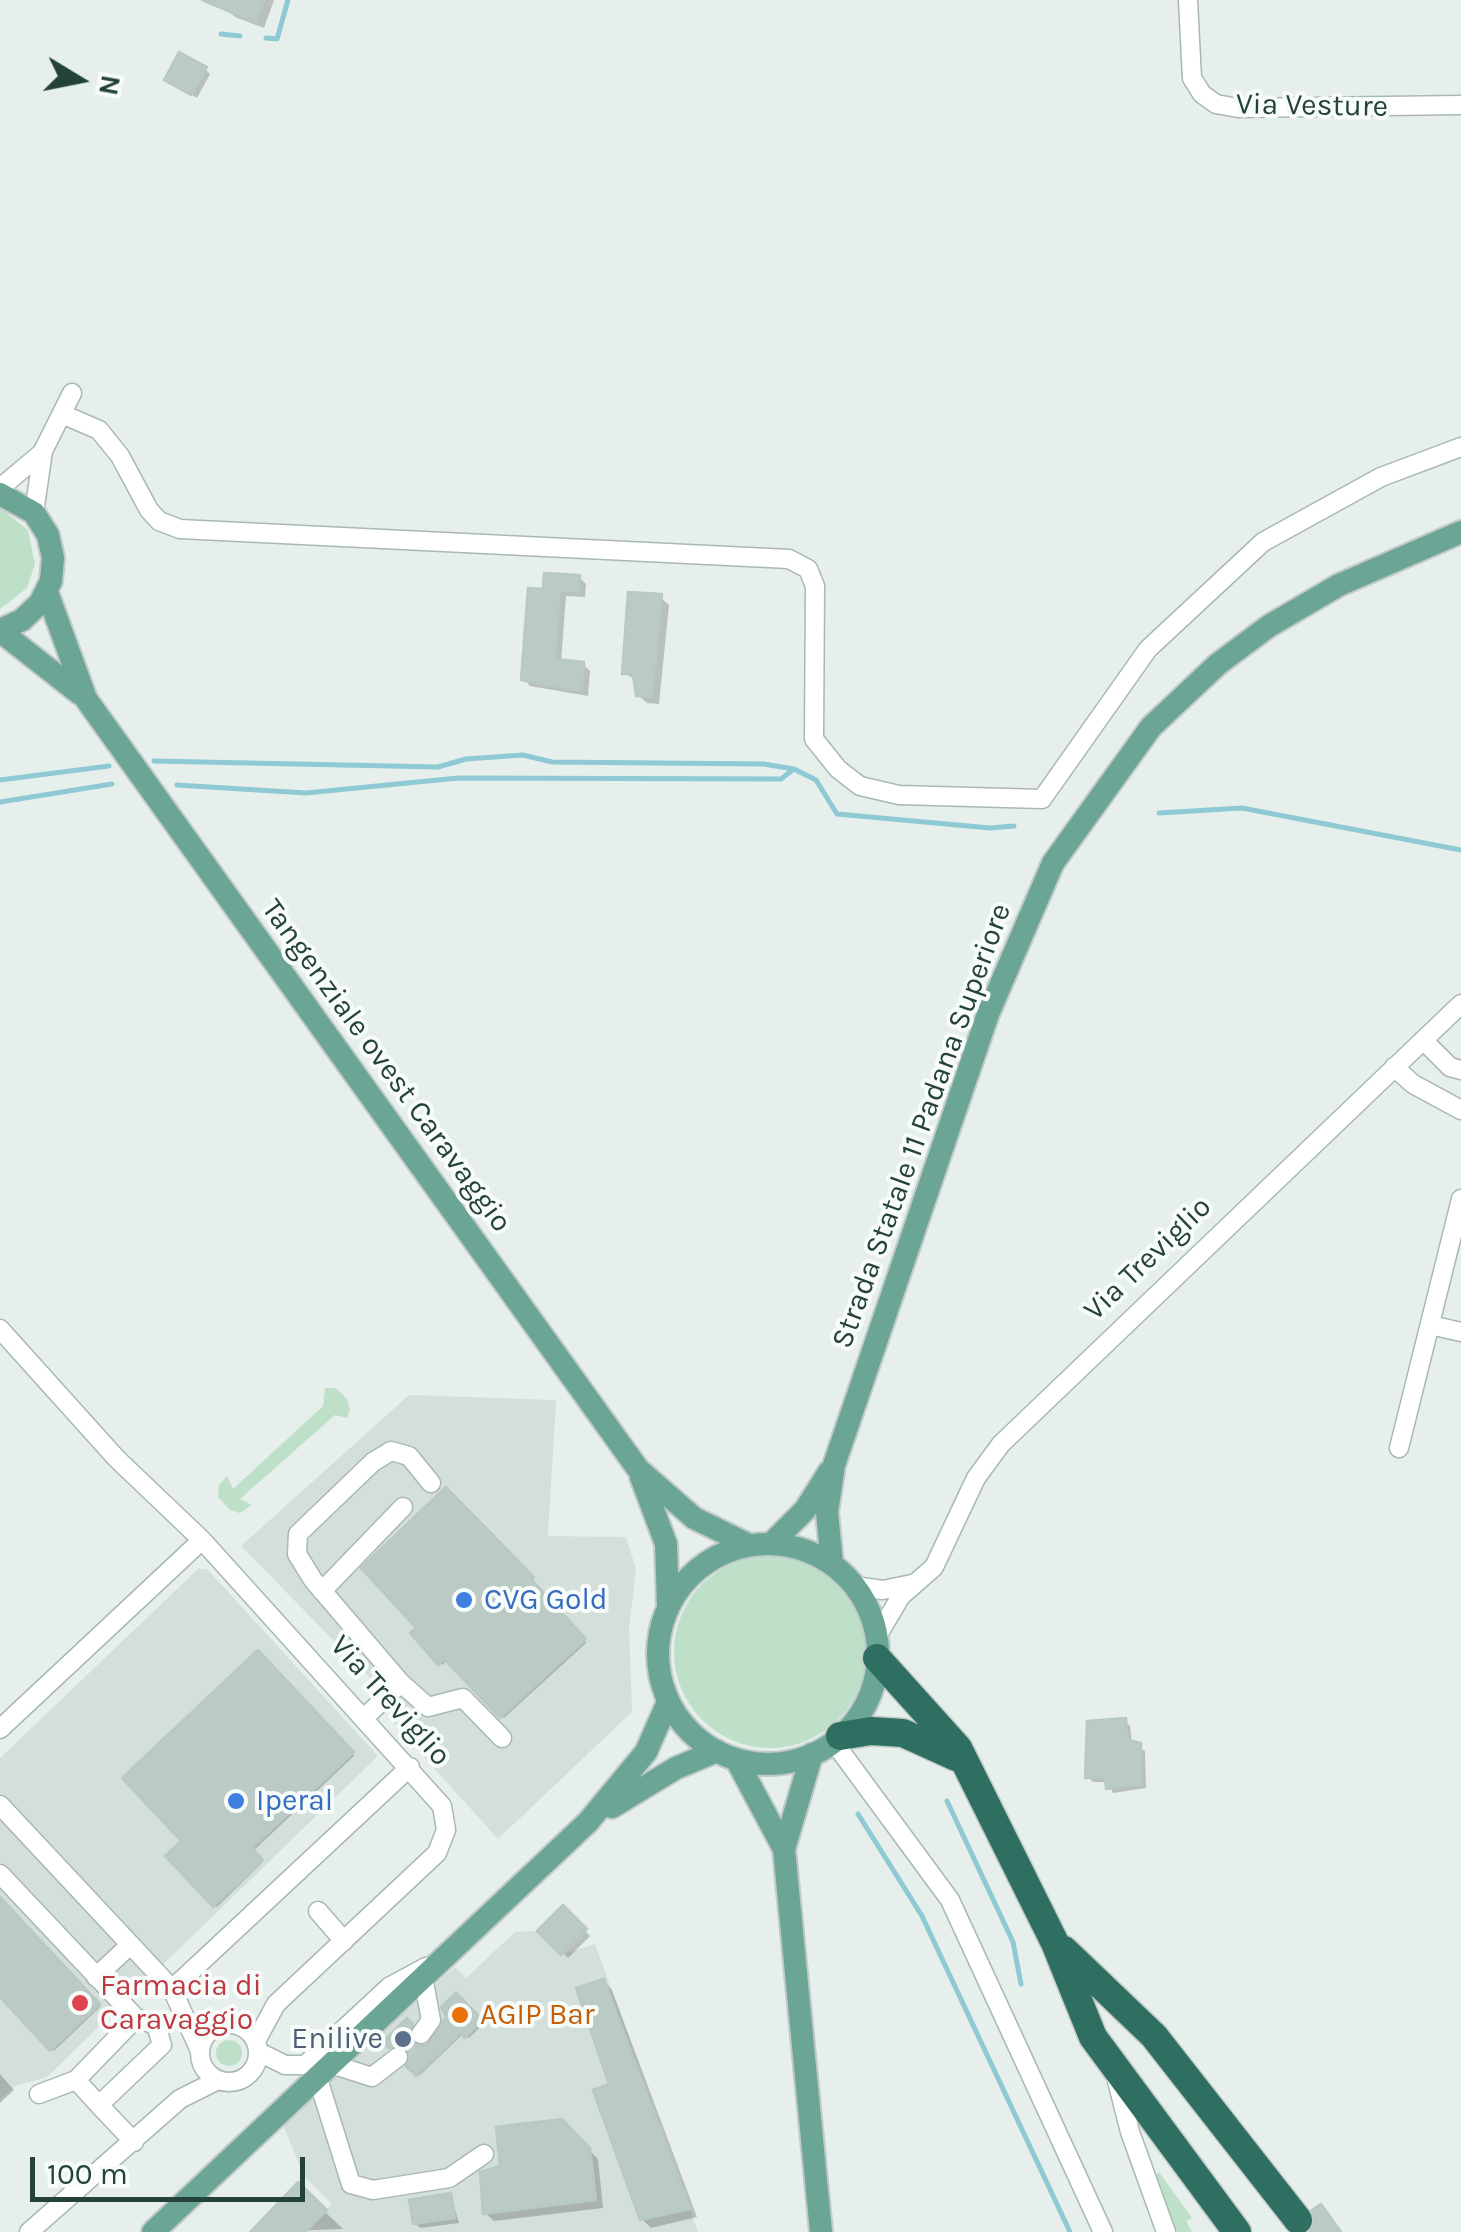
<!DOCTYPE html>
<html>
<head>
<meta charset="utf-8">
<style>
  body { margin:0 }
  #map { position:relative; width:1461px; height:2232px; overflow:hidden; background:#e6efeb; font-family:Karla,sans-serif }
  canvas { display:block }
  .north { position:absolute; left:30px; top:30px; width:100px; height:100px; -webkit-text-stroke:8px #f7fbf9; paint-order:stroke; rotate:100deg; font-size:28px; font-weight:700; line-height:40px; text-align:center; color:#24423a }
  .north::after { content:''; display:block; margin:auto; width:35px; height:45px; background:#24423a; clip-path:polygon(50% 0,100% 100%,50% 72%,0 100%) }
  .scale { position:absolute; left:30px; top:2157px; width:275px; height:45px; box-sizing:border-box; border:5px solid #24423a; border-top:0; padding-left:12px; font-size:30px; line-height:35px; white-space:nowrap; color:#24423a; -webkit-text-stroke:8px #f7fbf9; paint-order:stroke }
</style>
</head>
<body>
<div id="map">
<canvas width="1461" height="2232"></canvas>
<div class="north">N</div>
<div class="scale">100 m</div>
</div>
<script>
const g = document.querySelector('canvas').getContext('2d');
g.lineJoin = 'round';
function paint(path, color) { g.fillStyle = color; g.fill(path, 'evenodd'); }
const toPath = rows => new Path2D(rows.map(r => 'M' + r).join(''));
function stroke(path, color, width, dash) { g.strokeStyle = color; g.lineWidth = width; g.lineCap = dash ? 'butt' : 'round'; g.setLineDash(dash || []); g.stroke(path); }
function write(font, color, halo, rows, align = 'center') {
  g.font = font + ' Karla,sans-serif'; g.lineWidth = 8; g.setLineDash([]); g.textBaseline = 'middle'; g.strokeStyle = halo; g.fillStyle = color; for (const [text, x, y, turn = 0] of rows) {
    g.save(); g.translate(x, y); g.rotate((+turn || 0) * Math.PI / 180); g.textAlign = isNaN(turn) ? turn : align; if (halo) g.strokeText(text, 0, 0); g.fillText(text, 0, 0); g.restore();
  }
}
const built = toPath([
  [409,1395,556,1400,548,1536,626,1537,636,1569,629,1628,632,1712,498,1839,394,1724,389,1713,395,1703,241,1546],
  [198,1569,207,1569,378,1756,47,2077,15,2086,0,2100,0,1758],
  [537,1931,561,1955,595,1944,698,2232,305,2232,332,2204,304,2176,282,2123,455,1967,466,1978,515,1932]
]);
const green = toPath([
  [0,508,28,530,35,564,27,588,0,609],
  [325,1388,336,1388,347,1399,350,1409,347,1418,335,1415,240,1499,252,1505,240,1513,230,1510,218,1497,219,1485,227,1476,233,1489,323,1406],
  '674 1652a96 96 0 1 1 192 0a96 96 0 1 1-192 0Z',
  '216 2053a13 13 0 1 1 26 0a13 13 0 1 1-26 0Z',
  [1159,2172,1192,2218,1186,2221,1192,2232,1175,2232,1156,2175]
]);
const shadow = toPath([
  [230,0,274,0,264,28,235,17,227,9],
  [205,69,210,74,197,98,167,79],
  [579,577,586,584,585,597,566,596,561,662,583,664,590,671,588,696,530,686,524,679,545,592],
  [660,597,669,605,659,704,647,703,638,695,637,681,625,673],
  [446,1490,534,1580,531,1583,586,1643,504,1718,448,1659,442,1665,413,1634,419,1628],
  [257,1653,354,1756,252,1852,262,1863,217,1907,168,1856,184,1841],
  [1125,1721,1130,1726,1132,1744,1145,1751,1146,1788,1113,1793,1108,1782,1093,1782,1088,1777],
  [0,1900,100,2007,54,2051,0,1994],
  [563,1909,590,1936,568,1958,541,1931],
  [604,1981,612,1990,697,2217,651,2228,642,2219,612,2085],
  [456,1996,483,2024,469,2038,464,2033,419,2076,409,2066,410,2049,393,2048,386,2042,407,2022,413,2028,411,2044,418,2049,428,2047,448,2018],
  [0,2074,14,2090,0,2103],
  [561,2122,598,2159,603,2208,494,2221,485,2213,503,2168],
  [298,2186,343,2229,253,2232],
  [451,2196,459,2223,420,2228,415,2223]
]);
const stream = toPath([
  [221,34,240,36],
  [266,38,277,39,288,0],
  [154,761,438,767,466,759,523,755,552,762,763,764,794,769],
  [0,780,109,766],
  [177,785,306,793,458,778,781,779,794,769,816,780,837,814,990,828,1014,826],
  [0,802,112,784],
  [1159,813,1242,808,1461,850],
  [947,1801,1013,1942,1021,1984],
  [858,1814,922,1916,1070,2232]
]);
const building = toPath([
  [202,0,264,0,255,22,202,0],
  [179,52,207,67,191,95,164,80,179,52],
  [544,573,580,575,579,591,560,591,555,659,584,662,582,691,521,680,528,588,543,589,544,573],
  [628,592,662,594,652,697,636,696,633,674,622,674,628,592],
  [446,1487,534,1577,531,1579,586,1639,500,1718,444,1659,438,1665,410,1633,416,1628,361,1568,446,1487],
  [258,1650,354,1752,252,1848,263,1860,213,1907,165,1856,181,1841,122,1778,258,1650],
  [1126,1718,1128,1740,1141,1743,1141,1784,1106,1789,1105,1777,1085,1778,1087,1721,1126,1718],
  [0,1897,100,2004,50,2051,0,1997,0,1897],
  [563,1905,587,1929,561,1955,537,1931,563,1905],
  [604,1979,690,2209,640,2220,593,2090,609,2084,576,1988,604,1979],
  [456,1993,483,2020,465,2038,461,2033,416,2076,406,2066,410,2056,407,2049,397,2045,389,2048,383,2042,407,2018,413,2024,410,2040,419,2046,427,2045,446,2017,441,2007,456,1993],
  [562,2119,590,2148,596,2200,483,2214,480,2172,500,2166,496,2127,562,2119],
  [298,2182,327,2210,305,2232,250,2232,298,2182],
  [451,2193,455,2218,413,2224,409,2200,451,2193],
  [1321,2204,1341,2232,1310,2232,1315,2219,1312,2210,1321,2204]
]);
const minorTunnel = toPath([
  [398,2057,421,2034]
]);
const minor = toPath([
  [1188,0,1192,78,1202,94,1216,104,1238,108,1461,105],
  [62,414,99,430,120,456,149,510,159,521,180,529,789,559,808,569,815,586,814,739,838,769,860,786,899,795,1042,799,1148,649,1263,542,1381,477,1461,447],
  [0,488,43,452],
  [34,513,43,451,72,393],
  [1423,1040,1450,1067,1461,1070],
  [1394,1067,1413,1084,1461,1110],
  [1430,1325,1461,1332],
  [0,1329,117,1459,202,1540,442,1806,446,1830,437,1853,276,2004,256,2041],
  [1399,1448,1461,1199],
  [854,1586,883,1590,912,1584],
  [322,1591,403,1507],
  [876,1638,901,1596,934,1567,976,1478,1001,1444,1461,1004],
  [401,1683,428,1707,463,1698,502,1738],
  [365,1717,401,1683,313,1580,297,1554,298,1534,373,1462,391,1451,409,1456,431,1483],
  [0,1729,202,1540],
  [833,1741,950,1900,1103,2232],
  [0,1805,172,1989,200,2051],
  [0,1874,136,2018,156,2025,162,2045,99,2105,76,2080,136,2018],
  [318,1911,344,1941],
  [96,1977,130,1945],
  [172,1989,410,1767],
  '200 2053a29 29 0 1 1 58 0a29 29 0 1 1-58 0Z',
  [421,2034,431,2020,423,1977],
  [259,2052,285,2065,305,2065,389,1987,426,1967],
  [331,2064,372,2077,398,2057],
  [317,2076,351,2184,373,2190,449,2178,484,2154],
  [1116,2077,1130,2132,1166,2232],
  [39,2094,76,2080],
  [99,2105,134,2142],
  [29,2232,180,2099,218,2080]
]);
const major = toPath([
  [0,494,34,513,48,535,53,558,51,581,40,603,22,620,0,630],
  [47,592,86,699,638,1469,694,1518,749,1545],
  [0,631,79,693],
  [641,1477,666,1544,668,1605],
  [771,1544,805,1510,829,1472],
  '658 1654a110 110 0 1 1 220 0a110 110 0 1 1-220 0Z',
  [832,1564,827,1512,834,1465,988,1014,1053,863,1151,727,1218,664,1269,626,1339,585,1461,532],
  [736,1759,784,1849,821,2232],
  [612,1807,676,1768,717,1751],
  [784,1849,812,1754],
  [153,2232,588,1822,646,1752,668,1702]
]);
const highway = toPath([
  [877,1658,958,1748,1055,1943,1093,2037,1237,2232],
  [840,1736,871,1731,903,1733,956,1757],
  [1064,1950,1154,2036,1298,2220]
]);
const markers = [
  [464,1600,10,"#3f7fe0"],
  [236,1801,10,"#3f7fe0"],
  [80,2003,10,"#e0444e"],
  [460,2015,10,"#e8710a"],
  [403,2039,10,"#5c6f8a"]
];
const streetNames = [
  ["Via Vesture",1312,106,1],
  ["Tangenziale ovest Caravaggio",386,1066,54],
  ["Strada Statale 11 Padana Superiore",922,1126,-70],
  ["Via Treviglio",1148,1259,-44],
  ["Via Treviglio",390,1701,48]
];
const shopNames = [
  ["CVG Gold",484,1600],
  ["Iperal",256,1801]
];
const healthNames = [
  ["Farmacia di",100,1986],
  ["Caravaggio",100,2020]
];
const foodNames = [
  ["AGIP Bar",480,2015]
];
const serviceNames = [
  ["Enilive",383,2039]
];
paint(built, '#d4dfda');
paint(green, '#bfe0c8');
paint(shadow, '#0003');
stroke(stream, '#8ec9d4', 5);
paint(building, '#bbcac4');
stroke(building, '#b8c9c2', 2.5);
stroke(minorTunnel, '#bfccc8', 18, [18, 9]);
stroke(minor, '#a8b8b2', 21);
stroke(major, '#c2cac8', 26);
stroke(highway, '#c2cac8', 31);
stroke(minor, '#fff', 18);
stroke(major, '#6aa596', 22);
stroke(highway, '#2f6f62', 28);
for (const [x, y, r, color] of markers) { const dot = new Path2D(); dot.arc(x, y, r, 0, 2 * Math.PI); g.fillStyle = color; g.fill(dot); stroke(dot, '#f7fbf9', 4); }
write('30px', '#24423a', '#f7fbf9', streetNames);
write('30px', '#366cbe', '#f7fbf9', shopNames, 'left');
write('30px', '#be3a42', '#f7fbf9', healthNames, 'left');
write('30px', '#c56008', '#f7fbf9', foodNames, 'left');
write('30px', '#4e5e75', '#f7fbf9', serviceNames, 'right');
</script>
</body>
</html>
